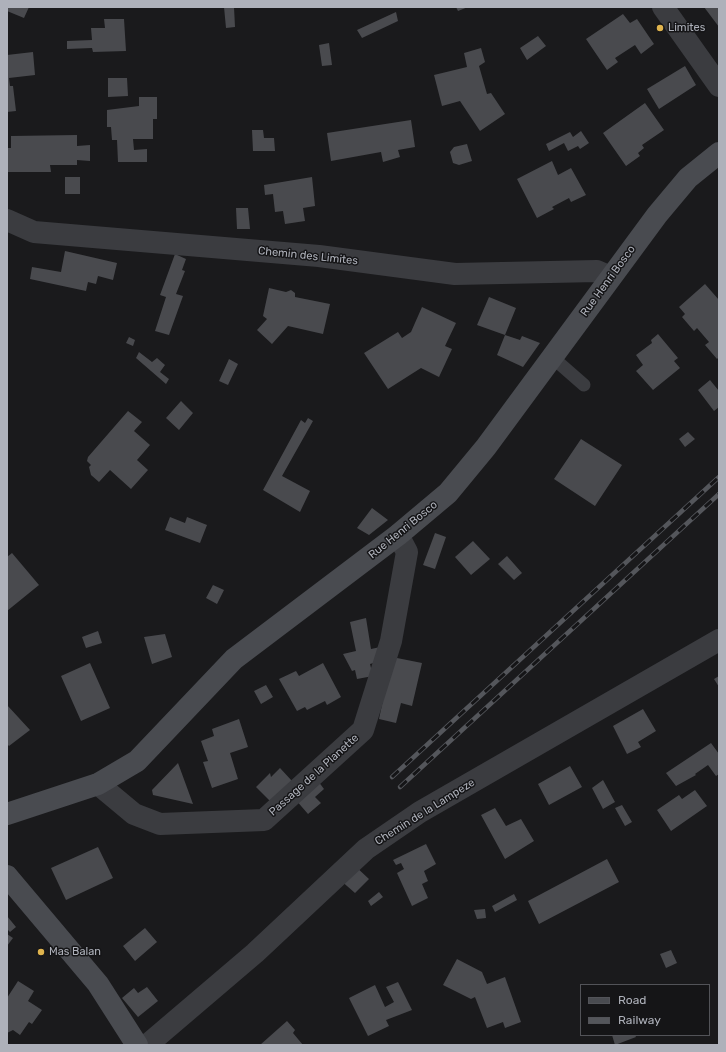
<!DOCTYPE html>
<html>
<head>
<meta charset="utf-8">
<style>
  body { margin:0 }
  #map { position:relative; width:726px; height:1052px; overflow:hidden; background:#1a1a1c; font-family:Rubik,sans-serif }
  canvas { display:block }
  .frame { position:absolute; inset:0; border:8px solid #aeb1ba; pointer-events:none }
  .legend { position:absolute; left:580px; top:984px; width:130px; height:52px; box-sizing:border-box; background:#151517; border:1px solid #525358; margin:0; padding:5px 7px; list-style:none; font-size:12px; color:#aeb1ba }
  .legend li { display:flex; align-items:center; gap:8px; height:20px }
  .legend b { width:20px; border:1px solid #525358 }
</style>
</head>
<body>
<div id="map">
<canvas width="726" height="1052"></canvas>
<div class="frame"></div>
<ul class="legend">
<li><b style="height:5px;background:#494b50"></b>Road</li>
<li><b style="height:5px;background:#54565b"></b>Railway</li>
</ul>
</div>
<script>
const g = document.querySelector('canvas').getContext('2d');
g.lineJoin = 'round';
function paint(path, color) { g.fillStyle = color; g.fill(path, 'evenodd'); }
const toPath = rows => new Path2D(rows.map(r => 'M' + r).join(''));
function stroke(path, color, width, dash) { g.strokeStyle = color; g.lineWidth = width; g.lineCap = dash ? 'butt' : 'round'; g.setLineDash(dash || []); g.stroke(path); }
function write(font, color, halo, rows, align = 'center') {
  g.font = font + ' Rubik,sans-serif'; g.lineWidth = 3; g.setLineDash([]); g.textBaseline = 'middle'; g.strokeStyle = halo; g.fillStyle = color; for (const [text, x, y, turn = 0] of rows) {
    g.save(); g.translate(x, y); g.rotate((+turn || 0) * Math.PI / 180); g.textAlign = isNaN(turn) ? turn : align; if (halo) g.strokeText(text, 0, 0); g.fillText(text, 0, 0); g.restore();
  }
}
const building = toPath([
  [7,7,29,7,24,18,7,11],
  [224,7,234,7,235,27,226,28],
  [456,7,468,7,458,11],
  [704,7,719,7,719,27],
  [396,12,398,21,362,38,357,30],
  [623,14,630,23,637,19,654,44,641,54,635,45,615,58,618,62,607,70,586,39],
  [104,19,124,19,126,51,93,52,92,48,67,49,67,41,92,40,91,28,105,28],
  [538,36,546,46,527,60,520,48],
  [329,43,332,65,322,66,319,45],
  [481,48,485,62,479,66,487,94,491,93,505,114,480,131,460,101,442,106,434,75,467,67,464,53],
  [33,52,35,75,9,78,10,86,13,86,16,111,7,112,7,55],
  [685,66,696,85,659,109,647,89],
  [108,78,127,78,128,96,108,97],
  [139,97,157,97,157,119,153,119,153,139,133,139,134,150,147,149,147,162,118,162,117,140,112,140,111,127,107,127,107,110,139,106],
  [645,103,664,130,642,145,644,148,638,153,640,156,626,166,603,133],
  [411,120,415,147,398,150,400,157,383,162,381,152,331,161,327,133],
  [252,130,263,130,264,138,274,138,275,151,253,151],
  [581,131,589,143,580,149,578,146,568,151,564,143,549,151,546,144,570,132,573,137],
  [77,135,77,146,90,145,90,161,77,160,77,165,50,165,51,172,7,172,7,148,11,148,11,136],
  [467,144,472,161,459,165,453,163,450,152,454,147],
  [552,161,558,175,571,168,586,195,571,202,569,198,552,207,554,209,537,218,517,179],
  [65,177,80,177,80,194,65,194],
  [312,177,315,206,303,208,305,221,285,224,283,211,275,212,273,194,265,195,264,185],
  [236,208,248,208,250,229,237,229],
  [65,251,117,263,113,280,98,276,96,284,88,282,86,291,30,279,32,267,61,272],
  [175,254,186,259,182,270,185,271,176,294,183,296,169,335,155,331,166,297,160,295],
  [705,284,719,300,719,357,717,359,705,345,709,342,697,328,694,331,682,317,685,314,679,307],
  [269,288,286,292,291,290,295,293,295,297,330,304,323,334,288,326,272,344,257,330,267,319,263,316],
  [489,297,516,308,505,335,477,325],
  [422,307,456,323,445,346,452,349,439,377,421,368,388,389,364,353,398,332,402,338,411,332],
  [658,334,678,358,674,361,680,368,653,390,636,371,643,365,636,355,652,343,651,340],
  [505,335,520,340,522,336,540,343,523,367,497,355],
  [129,337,135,340,133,346,126,343],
  [139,352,152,362,157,358,165,365,160,372,169,379,166,384,136,358],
  [229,359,238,364,228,385,219,381],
  [710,380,719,391,719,407,714,411,698,390],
  [181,401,193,413,179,430,166,418],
  [128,411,142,422,134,431,150,445,137,460,148,470,131,489,110,470,99,482,91,475,89,467,91,465,87,461,88,457],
  [308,418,313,421,282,476,310,491,300,512,263,490,301,420,305,423],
  [688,432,695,439,685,447,679,439],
  [581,439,622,465,595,506,554,479],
  [372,508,388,520,369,535,357,528],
  [170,517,185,523,187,517,207,525,200,543,165,530],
  [435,533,446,537,435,569,423,565],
  [473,541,490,559,471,575,455,557],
  [12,553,39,585,7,611,7,557],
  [507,556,522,573,514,580,498,564],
  [213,585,224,590,217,604,206,598],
  [366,618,371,649,385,646,381,661,370,664,373,676,357,679,355,670,352,671,343,654,356,651,350,622],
  [98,631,102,643,86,648,82,637],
  [165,634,172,657,152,664,144,637],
  [392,657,422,663,412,706,401,703,396,723,379,719],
  [90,663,110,708,81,721,61,676],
  [323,663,341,697,327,705,325,701,307,710,305,707,297,711,279,679,296,671,299,676],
  [719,676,719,687,714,679],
  [266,685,273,697,261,704,254,691],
  [7,705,30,730,9,746,7,744],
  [643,709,656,731,638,742,641,747,627,754,613,726],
  [239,719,248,747,230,753,238,779,212,788,203,762,208,761,201,741,214,736,212,729],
  [711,743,719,754,719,774,716,776,708,765,695,774,696,775,676,786,666,773],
  [178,763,193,804,153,795,152,790],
  [570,766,582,787,549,805,538,784],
  [280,768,292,781,272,803,256,787,270,773,271,777],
  [603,780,615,802,603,809,592,788],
  [318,781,324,789,315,797,321,803,308,814,295,799],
  [695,790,707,806,671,831,657,810,679,795,682,799],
  [622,805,632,822,625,826,615,808],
  [495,808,506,826,521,819,534,841,505,859,481,815],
  [426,844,436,864,424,871,428,881,422,884,428,898,412,906,397,873,404,869,401,863,396,865,393,860],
  [98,847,113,878,66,900,51,868],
  [607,859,619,882,539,924,528,901],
  [354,865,369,879,355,893,339,879],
  [379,892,383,897,371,906,368,901],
  [514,894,517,900,495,912,492,906],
  [485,909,486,918,477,919,474,910],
  [7,916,16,927,10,932,7,929],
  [145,928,157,942,135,961,123,946],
  [7,934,13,938,7,946],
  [671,950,677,963,666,968,660,954],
  [457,959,482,972,487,984,505,977,521,1022,505,1028,503,1022,487,1028,475,997,471,999,443,985],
  [18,981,34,991,28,1001,42,1010,32,1024,29,1022,20,1035,13,1030,7,1033,7,998],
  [398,982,412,1010,386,1020,389,1026,368,1036,349,998,375,985,385,1007,394,1002,386,987],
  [147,987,158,1001,138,1017,122,998,134,988,138,993],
  [287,1021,295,1030,293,1033,303,1045,260,1045],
  [612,1035,635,1035,636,1037,615,1045]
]);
const lane = toPath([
  [552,357,584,385]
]);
const street = toPath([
  [663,7,719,86],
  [7,220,34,232,319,256,455,274,597,271,611,277],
  [98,784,134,814,160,824,264,820,363,730,391,641,407,552,398,535],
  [147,1045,255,953,366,849,420,812,719,640]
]);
const secondary = toPath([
  [7,814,98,784,137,761,234,659,398,535,448,493,486,447,657,215,688,178,719,153],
  [7,876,98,984,137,1045]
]);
const rail = toPath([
  [392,777,719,477],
  [400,787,719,494]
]);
const markers = [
  [660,28,4,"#e0b44e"],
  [41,952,4,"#e0b44e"]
];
const poiNames = [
  ["Limites",668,28],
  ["Mas Balan",49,952]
];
const streetNames = [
  ["Chemin des Limites",308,256,6],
  ["Rue Henri Bosco",608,281,-54],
  ["Rue Henri Bosco",403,530,-39],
  ["Passage de la Planette",314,775,-42],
  ["Chemin de la Lampeze",425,812,-32]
];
paint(building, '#494a4e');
stroke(lane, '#3b3c40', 13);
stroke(street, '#3b3c40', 22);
stroke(secondary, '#494b50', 22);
stroke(rail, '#54565b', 4.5);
stroke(rail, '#151517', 3, [9]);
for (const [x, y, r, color] of markers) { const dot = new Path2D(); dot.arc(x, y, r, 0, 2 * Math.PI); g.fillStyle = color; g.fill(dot); stroke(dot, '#151517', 1.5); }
write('11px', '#aeb1ba', '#151517', poiNames, 'left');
write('11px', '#aeb1ba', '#151517', streetNames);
</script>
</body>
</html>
